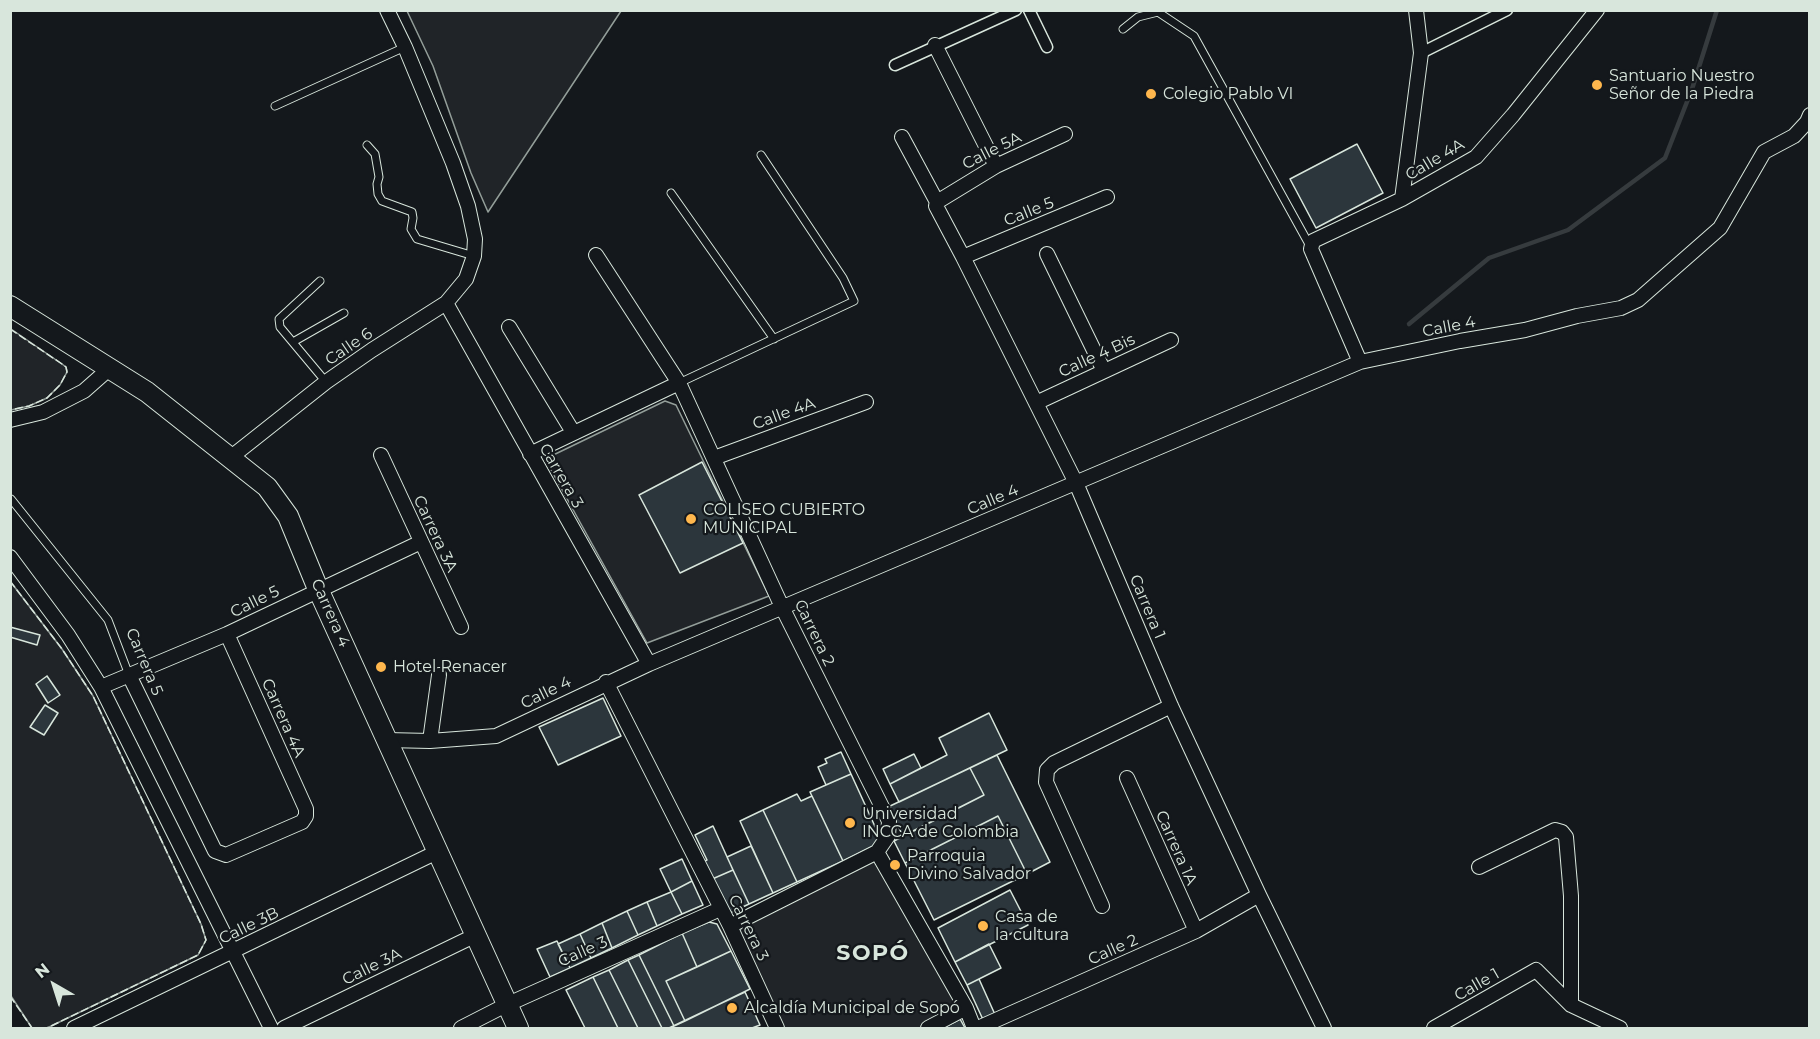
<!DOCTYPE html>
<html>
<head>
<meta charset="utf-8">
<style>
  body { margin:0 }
  #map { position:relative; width:1820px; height:1039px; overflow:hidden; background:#14181c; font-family:Montserrat,sans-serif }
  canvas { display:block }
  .frame { position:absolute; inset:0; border:12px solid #d8e6dc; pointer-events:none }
  .north { position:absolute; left:24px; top:955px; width:60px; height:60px; -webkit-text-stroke:4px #14181c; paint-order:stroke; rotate:321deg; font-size:16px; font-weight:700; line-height:24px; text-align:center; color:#d8e6dc }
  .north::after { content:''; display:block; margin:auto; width:21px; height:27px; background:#d8e6dc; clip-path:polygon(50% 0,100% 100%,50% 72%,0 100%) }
</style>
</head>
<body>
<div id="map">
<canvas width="1820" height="1039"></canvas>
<div class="frame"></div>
<div class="north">N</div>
</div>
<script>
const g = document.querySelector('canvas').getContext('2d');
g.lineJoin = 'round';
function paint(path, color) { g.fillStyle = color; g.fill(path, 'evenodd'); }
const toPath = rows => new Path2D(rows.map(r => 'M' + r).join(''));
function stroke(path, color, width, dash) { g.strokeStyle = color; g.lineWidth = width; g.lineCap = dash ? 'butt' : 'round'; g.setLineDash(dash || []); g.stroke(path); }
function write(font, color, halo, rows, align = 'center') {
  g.font = font + ' Montserrat,sans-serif'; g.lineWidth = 4.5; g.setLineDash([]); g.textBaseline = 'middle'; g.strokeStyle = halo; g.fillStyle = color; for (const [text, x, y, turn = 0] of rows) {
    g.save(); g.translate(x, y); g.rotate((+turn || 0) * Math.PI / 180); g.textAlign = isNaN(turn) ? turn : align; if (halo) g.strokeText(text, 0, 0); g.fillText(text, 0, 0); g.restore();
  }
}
const green = toPath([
  [407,11,621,11,488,212,471,173,433,66,407,11],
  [11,329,62,364,66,367,67,372,60,385,47,398,29,406,11,410,11,329],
  [665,401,676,405,769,596,647,643,545,459,665,401],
  [10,581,62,649,93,696,201,924,206,940,198,955,47,1028,32,1028,11,996,10,581],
  [877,852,966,1008,928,1028,777,1028,730,926,877,852]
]);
const stream = toPath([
  [1409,324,1489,258,1568,230,1665,158,1692,89,1717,10]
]);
const building = toPath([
  [1357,144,1383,193,1316,228,1290,179,1357,144],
  [702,462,743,543,680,573,639,495,702,462],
  [10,627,40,635,37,645,10,637,10,627],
  [47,676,60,695,48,703,36,684,47,676],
  [603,698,621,736,558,765,539,727,603,698],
  [45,705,58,713,44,735,30,727,45,705],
  [989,713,1007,750,899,802,890,784,947,755,939,738,989,713],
  [841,752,851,774,826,785,818,767,827,763,825,759,841,752],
  [914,754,921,768,890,784,883,769,914,754],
  [997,755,1050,862,1027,874,998,816,905,863,894,841,984,795,970,768,997,755],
  [970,768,984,795,903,836,888,807,970,768],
  [851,774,878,833,876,845,843,861,810,792,851,774],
  [797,794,801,801,812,796,843,861,797,882,763,810,797,794],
  [763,810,797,882,773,893,740,821,763,810],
  [998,816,1027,874,934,920,905,863,998,816],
  [713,826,733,870,710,880,702,862,707,860,695,835,713,826],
  [751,846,773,893,749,904,727,857,751,846],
  [682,859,692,881,671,892,660,869,682,859],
  [733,870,749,904,726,915,710,880,733,870],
  [692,881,703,905,682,914,671,892,692,881],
  [1010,890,1028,925,955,962,938,928,1010,890],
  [671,892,682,914,657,926,647,902,671,892],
  [647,902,657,926,638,935,627,911,647,902],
  [627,911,638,935,612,948,602,923,627,911],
  [709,922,717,924,731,951,697,967,682,933,709,922],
  [602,923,612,948,591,958,580,934,602,923],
  [682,933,697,967,666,981,685,1021,674,1026,639,955,682,933],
  [580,934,591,958,570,968,558,944,580,934],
  [557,941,570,968,550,977,537,949,557,941],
  [989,944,1001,968,967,985,955,962,989,944],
  [731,951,750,989,685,1021,666,981,731,951],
  [639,955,674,1026,669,1028,662,1028,628,960,639,955],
  [628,960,662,1028,638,1028,609,970,628,960],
  [609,970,638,1028,618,1028,593,977,609,970],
  [593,977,618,1028,585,1028,566,990,593,977],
  [979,979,997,1019,985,1024,967,985,979,979],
  [745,992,760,1025,752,1028,669,1028,745,992],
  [960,1019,965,1028,943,1028,960,1019]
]);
const service = toPath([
  [1123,29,1138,17,1158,12,1194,36,1310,246],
  [275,106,405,47],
  [367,145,375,154,379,177,377,184,378,194,382,201,412,212,413,218,411,229,417,239,474,256],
  [671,193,774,339],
  [320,281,279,319,280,327,326,382],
  [293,342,344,313],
  [679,383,854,301,843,278,761,155],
  [11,499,108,620,129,675]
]);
const pedestrian = toPath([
  [1029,10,1047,47],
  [1421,53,1507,10],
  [895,65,1016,10]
]);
const minor = toPath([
  [935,45,996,166],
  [902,137,937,202,936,206,963,257,1076,483,1171,706,1259,895,1324,1028],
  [1402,199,1421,53,1416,10],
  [937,202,996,166,1065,134],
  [1047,254,1104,371],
  [596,255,679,383,782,607,889,821,888,836,877,852,966,1008,974,1028],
  [963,257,1107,197],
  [446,303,649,664],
  [509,327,573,432],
  [1360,362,1311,249,1313,241,1402,199,1476,157,1513,115,1597,10],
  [1036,403,1171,340],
  [10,420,43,412,84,391,110,368],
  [530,454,679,383],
  [381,455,461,627],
  [230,458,326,382,372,350,446,303,466,279,474,256,475,239,468,206,453,163,405,47,387,10],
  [714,458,866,402],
  [10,557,68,635,101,687,271,1028],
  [129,675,215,851,226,855,302,822,306,816,306,809,227,634],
  [606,682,730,926,777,1028],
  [101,687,227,634,421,542],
  [387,740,430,741,496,736,649,664,1360,362,1460,341,1525,330,1577,316,1621,308,1638,300,1720,228,1764,152,1794,136,1807,122,1810,115],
  [430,741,439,675],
  [1127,778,1196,931],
  [1479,867,1555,830,1562,832,1566,837,1571,896,1571,1005],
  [1102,906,1046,782,1047,770,1054,763,1171,706],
  [730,926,877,852],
  [74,1028,439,851],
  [284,1028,476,935],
  [461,1028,506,1005,720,909],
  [928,1028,966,1008],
  [978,1028,1196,931,1259,895],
  [1434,1028,1536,970,1571,1005,1620,1028]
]);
const secondary = toPath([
  [10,306,147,392,267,487,288,516,318,589,518,1028]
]);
const fence = toPath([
  [10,329,62,364,66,367,67,372,60,385,47,398,29,406,10,410],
  [10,581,62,649,93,696,201,924,206,940,198,955,47,1028],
  [10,996,32,1028]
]);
const markers = [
  [1597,85,6,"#ffb74d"],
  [1151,94,6,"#ffb74d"],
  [691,519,6,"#ffb74d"],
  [381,667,6,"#ffb74d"],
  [850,823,6,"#ffb74d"],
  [895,865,6,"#ffb74d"],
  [983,926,6,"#ffb74d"],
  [732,1008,6,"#ffb74d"]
];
const poiNames = [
  ["Santuario Nuestro",1609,76],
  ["Señor de la Piedra",1609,94],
  ["Colegio Pablo VI",1163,94],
  ["COLISEO CUBIERTO",703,510],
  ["MUNICIPAL",703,528],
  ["Hotel Renacer",393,667],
  ["Universidad",862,814],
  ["INCCA de Colombia",862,832],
  ["Parroquia",907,856],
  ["Divino Salvador",907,874],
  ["Casa de",995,917],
  ["la cultura",995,935],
  ["Alcaldía Municipal de Sopó",744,1008]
];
const streetNames = [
  ["Calle 5A",992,151,-27],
  ["Calle 4A",1435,160,-31],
  ["Calle 5",1029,212,-22],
  ["Calle 4",1449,327,-11],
  ["Calle 6",349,347,-34],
  ["Calle 4 Bis",1097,356,-25],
  ["Calle 4A",784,414,-20],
  ["Carrera 3",561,476,60],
  ["Calle 4",993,500,-23],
  ["Carrera 3A",435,534,65],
  ["Calle 5",255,602,-26],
  ["Carrera 1",1147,607,67],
  ["Carrera 4",330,613,66],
  ["Carrera 2",814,633,64],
  ["Carrera 5",144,662,67],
  ["Calle 4",546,693,-26],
  ["Carrera 4A",283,718,66],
  ["Carrera 1A",1176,848,66],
  ["Calle 3B",249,926,-26],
  ["Carrera 3",748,928,64],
  ["Calle 2",1113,950,-24],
  ["Calle 3",583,952,-24],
  ["Calle 3A",372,967,-26],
  ["Calle 1",1477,985,-30]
];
const districtNames = [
  ["SOPÓ",873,954]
];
paint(green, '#202428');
stroke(green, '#939e99', 1.5);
stroke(stream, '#363b3e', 4.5);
paint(building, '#2c363c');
stroke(building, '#d8e6dc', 1.5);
stroke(service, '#d8e6dc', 9);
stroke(pedestrian, '#d8e6dc', 13);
stroke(minor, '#d8e6dc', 16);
stroke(secondary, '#d8e6dc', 22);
stroke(service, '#14181c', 7);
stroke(pedestrian, '#14181c', 10);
stroke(minor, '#14181c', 14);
stroke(secondary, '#14181c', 20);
stroke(fence, '#d8e6dc', 1.5, [8, 3]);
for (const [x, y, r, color] of markers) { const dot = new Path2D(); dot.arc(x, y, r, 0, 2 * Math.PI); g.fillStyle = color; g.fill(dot); stroke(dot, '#14181c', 2); }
write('16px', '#d8e6dc', '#14181c', poiNames, 'left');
write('16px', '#d8e6dc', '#14181c', streetNames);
g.letterSpacing = '1.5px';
write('bold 22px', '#d8e6dc', '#14181c', districtNames);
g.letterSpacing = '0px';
</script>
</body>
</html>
